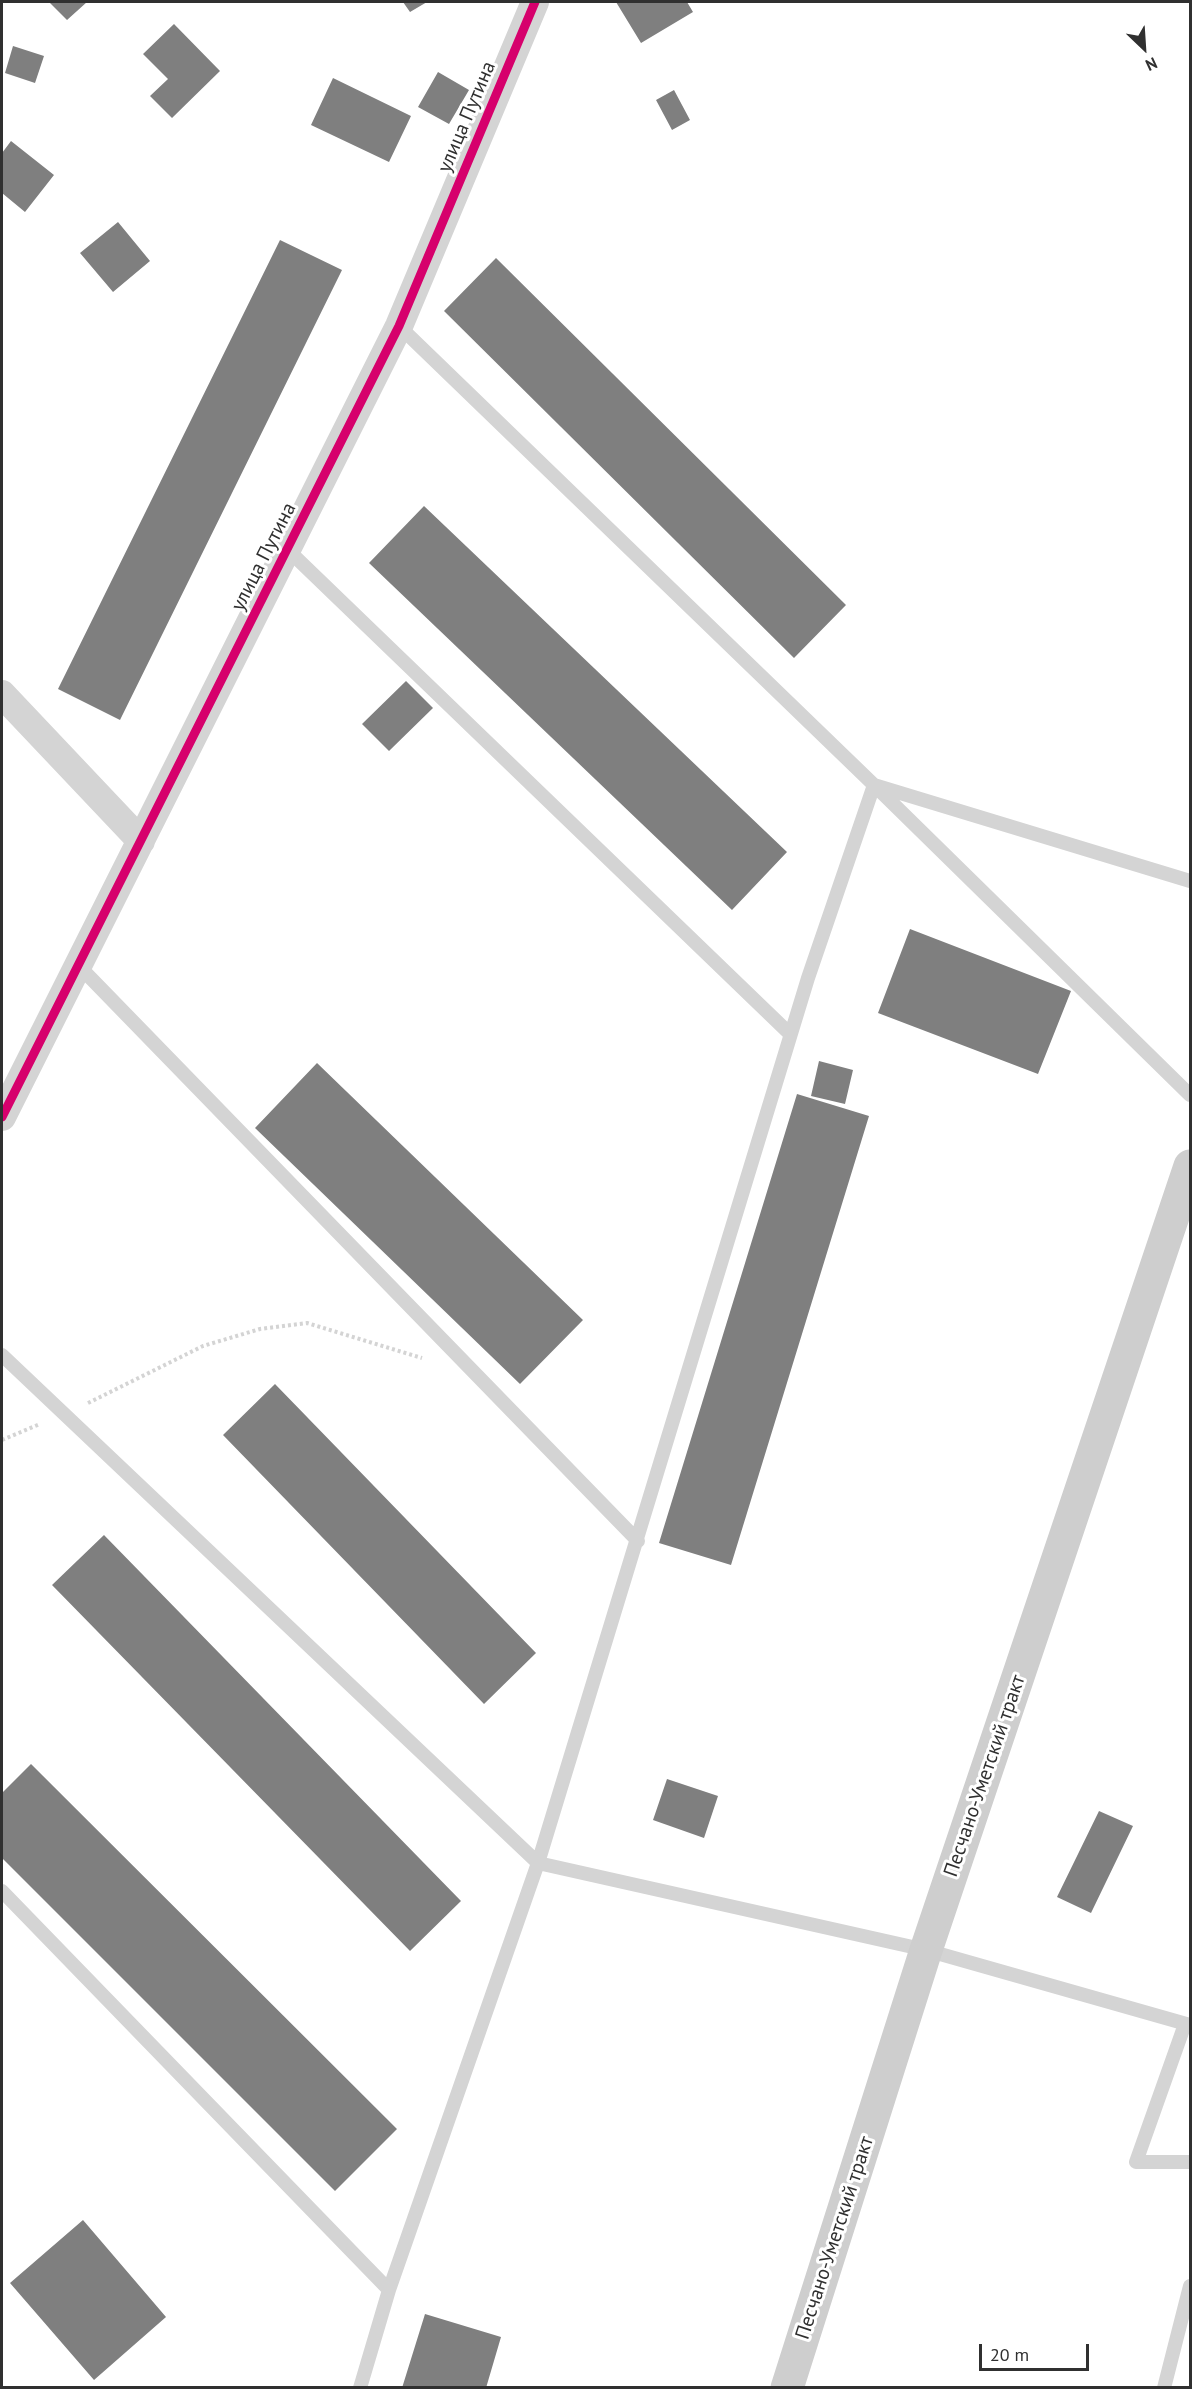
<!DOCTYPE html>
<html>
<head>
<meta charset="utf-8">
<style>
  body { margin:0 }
  #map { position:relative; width:1192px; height:2389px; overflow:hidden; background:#fff; font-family:"PT Sans",sans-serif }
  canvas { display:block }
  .frame { position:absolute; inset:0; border:3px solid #303030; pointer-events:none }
  .north { position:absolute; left:1114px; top:18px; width:60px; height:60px; -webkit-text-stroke:4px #fff; paint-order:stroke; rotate:155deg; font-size:16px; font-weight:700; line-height:24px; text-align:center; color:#303030 }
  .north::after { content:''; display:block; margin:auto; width:21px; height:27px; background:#303030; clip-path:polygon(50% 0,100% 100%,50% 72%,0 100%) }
  .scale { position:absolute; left:979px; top:2344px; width:110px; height:27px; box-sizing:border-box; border:3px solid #303030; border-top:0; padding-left:8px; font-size:18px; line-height:21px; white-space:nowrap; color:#303030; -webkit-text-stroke:4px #fff; paint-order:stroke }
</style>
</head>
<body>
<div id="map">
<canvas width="1192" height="2389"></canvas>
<div class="frame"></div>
<div class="north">N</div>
<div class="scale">20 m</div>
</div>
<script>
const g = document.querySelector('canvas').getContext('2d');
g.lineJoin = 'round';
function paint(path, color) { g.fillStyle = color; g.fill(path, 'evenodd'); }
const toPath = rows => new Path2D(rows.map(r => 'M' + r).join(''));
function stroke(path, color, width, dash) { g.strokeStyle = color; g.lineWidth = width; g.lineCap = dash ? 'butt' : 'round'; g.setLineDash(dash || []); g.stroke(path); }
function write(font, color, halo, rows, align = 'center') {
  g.font = font + ' "PT Sans",sans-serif'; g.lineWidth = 6; g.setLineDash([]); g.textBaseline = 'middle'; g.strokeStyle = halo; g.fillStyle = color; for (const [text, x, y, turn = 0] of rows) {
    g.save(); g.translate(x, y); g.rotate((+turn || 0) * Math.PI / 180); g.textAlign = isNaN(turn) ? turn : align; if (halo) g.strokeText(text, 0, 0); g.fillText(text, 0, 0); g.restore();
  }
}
const building = toPath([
  [49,2,87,2,67,20],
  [403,2,427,2,410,12],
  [616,2,687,2,693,12,641,43],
  [174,24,220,71,172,118,150,96,168,79,143,54],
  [13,46,44,56,35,83,5,73],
  [438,72,469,90,449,124,418,107],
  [333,78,411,116,389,162,311,125],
  [674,90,690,120,672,130,656,100],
  [11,141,54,175,25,212,2,193,2,153],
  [118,222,150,261,113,292,80,253],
  [280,240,342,270,120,720,58,689],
  [496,258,846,605,794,658,444,311],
  [424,506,787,852,732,910,369,563],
  [406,681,433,708,389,751,362,724],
  [910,929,1071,991,1038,1074,878,1013],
  [819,1061,853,1070,845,1104,811,1096],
  [317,1063,583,1320,520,1384,255,1128],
  [797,1094,869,1116,731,1565,659,1543],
  [275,1384,536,1653,484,1704,223,1435],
  [104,1535,461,1901,410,1951,52,1585],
  [31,1764,397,2129,335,2191,2,1858,2,1793],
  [667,1779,718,1796,704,1838,653,1820],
  [1099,1811,1133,1826,1091,1913,1057,1897],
  [83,2220,166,2317,94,2380,10,2283],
  [425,2314,501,2337,486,2388,402,2388]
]);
const path = toPath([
  [88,1403,203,1346,260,1329,307,1323,422,1358],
  [2,1440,40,1424]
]);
const service = toPath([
  [399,326,874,785,1190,1095],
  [287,549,790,1034],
  [78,965,638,1541],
  [2,1355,538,1863,926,1950,1190,2025],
  [2,1891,389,2290,538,1863,808,978,874,785,1190,881],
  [1185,2024,1136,2162,1190,2162],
  [360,2388,389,2290],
  [1164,2388,1190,2286]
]);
const minor = toPath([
  [2,694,141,841],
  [2,1117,399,326,535,2]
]);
const secondary = toPath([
  [787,2388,926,1950,1190,1166]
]);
const cycleway = toPath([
  [2,1117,399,326,535,2]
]);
const streetNames = [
  ["улица Путина",467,117,-67],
  ["улица Путина",264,557,-63],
  ["Песчано-Уметский тракт",985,1776,-71],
  ["Песчано-Уметский тракт",835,2238,-72]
];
paint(building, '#7f7f7f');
stroke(path, '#d4d4d4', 4, [3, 3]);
stroke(service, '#d4d4d4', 14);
stroke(minor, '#d4d4d4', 28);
stroke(secondary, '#cecece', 33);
stroke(cycleway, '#d6006c', 9);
write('20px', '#303030', '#fff', streetNames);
</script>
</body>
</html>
